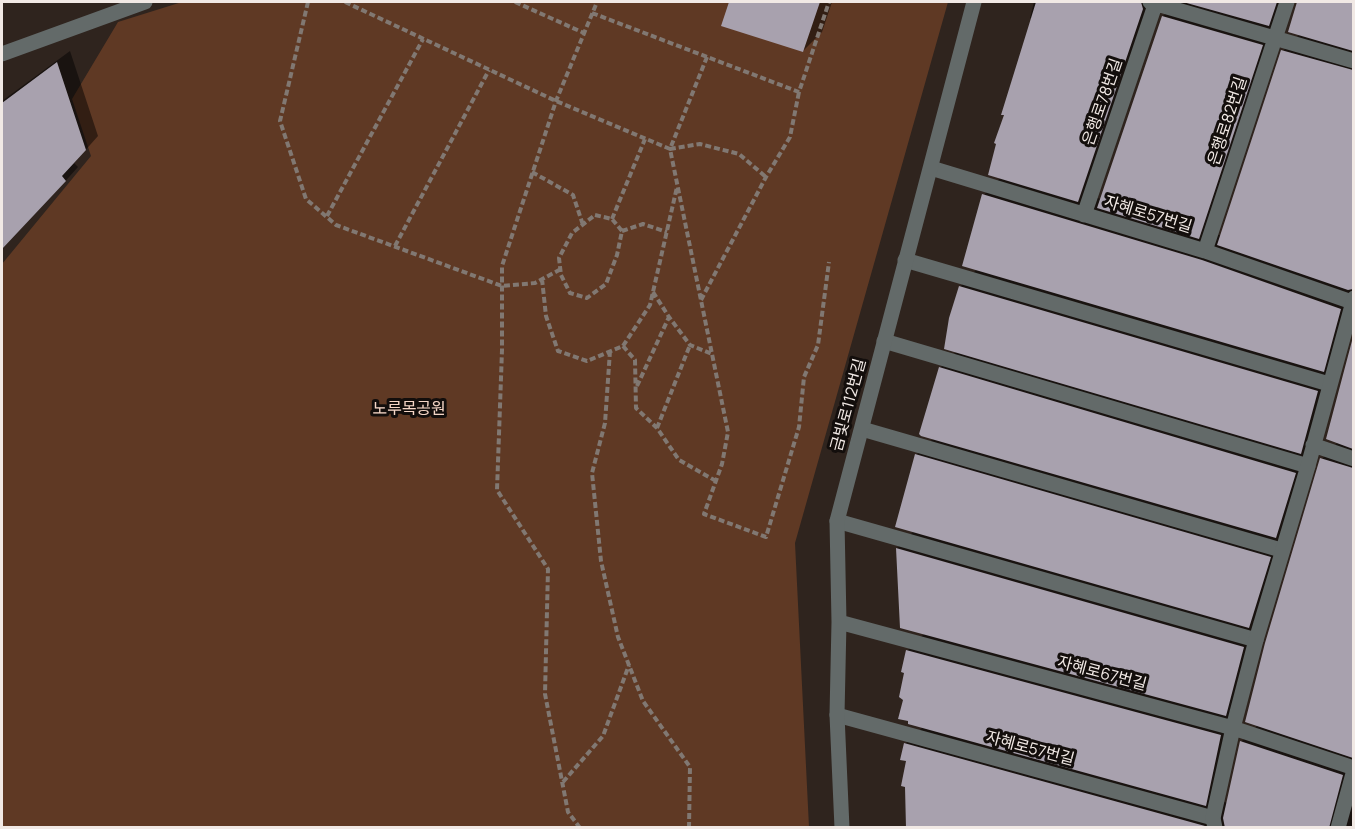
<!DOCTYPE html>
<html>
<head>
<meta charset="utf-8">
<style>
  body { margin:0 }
  #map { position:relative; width:1355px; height:829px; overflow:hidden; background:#2f241e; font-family:Manrope,sans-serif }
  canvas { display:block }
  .frame { position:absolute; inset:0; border:3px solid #f1e9e5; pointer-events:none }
</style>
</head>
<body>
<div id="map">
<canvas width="1355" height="829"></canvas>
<div class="frame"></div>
</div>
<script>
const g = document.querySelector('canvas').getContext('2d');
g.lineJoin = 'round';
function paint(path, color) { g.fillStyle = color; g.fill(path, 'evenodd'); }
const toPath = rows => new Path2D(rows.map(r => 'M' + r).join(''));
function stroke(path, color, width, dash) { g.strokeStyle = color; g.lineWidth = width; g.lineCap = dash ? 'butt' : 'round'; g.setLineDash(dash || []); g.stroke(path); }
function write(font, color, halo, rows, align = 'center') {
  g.font = font + ' Manrope,"Noto Sans KR",sans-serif'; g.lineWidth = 6; g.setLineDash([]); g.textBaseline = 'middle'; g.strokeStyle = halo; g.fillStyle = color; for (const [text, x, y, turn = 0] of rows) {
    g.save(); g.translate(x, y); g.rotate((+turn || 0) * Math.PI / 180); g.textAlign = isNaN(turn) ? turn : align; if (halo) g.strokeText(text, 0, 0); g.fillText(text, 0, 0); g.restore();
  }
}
const green = toPath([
  [182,2,948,2,795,543,809,827,2,828,2,264,91,156,72,99,118,22]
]);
const shadow = toPath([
  [730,2,832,2,822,32,803,51,723,25],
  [1034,2,1160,2,1084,194,1101,199,1163,16,1178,2,1291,2,1205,231,1222,236,1283,51,1300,34,1289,31,1298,2,1354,2,1354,323,1298,515,1280,532,1291,536,1271,605,1253,622,1265,626,1247,693,1229,711,1241,714,1211,798,1228,803,1242,741,1258,725,1322,459,1338,442,1327,438,1354,340,1354,797,1351,806,1354,810,1354,828,907,828,908,760,905,744,923,727,905,700,907,651,925,633,897,548,914,531,916,455,934,438,940,368,957,351,960,287,977,269,984,195,1001,177,1005,114,1032,18,1030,18],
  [70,51,98,136,74,163,78,167,60,187,6,242,2,243,2,101]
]);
const building = toPath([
  [729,2,820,2,803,52,721,26],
  [1036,2,1141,2,1143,9,1078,202,988,175,996,144,994,143,1004,115,1001,115],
  [1183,2,1277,2,1269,26],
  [1297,2,1353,2,1353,51,1288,32],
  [1162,16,1263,45,1199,239,1097,208],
  [1281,50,1353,70,1353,289,1348,290,1217,245],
  [57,62,86,150,62,176,66,181,2,249,2,103],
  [982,194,1202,260,1341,309,1324,372,962,266],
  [959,286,1318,391,1301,454,944,349,949,318],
  [1353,337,1353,449,1326,439],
  [939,367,1296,473,1276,538,921,436,919,434],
  [915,454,1271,557,1249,628,895,527],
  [1320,458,1353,468,1353,758,1245,722,1265,643],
  [896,548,1244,647,1226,716,900,628],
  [906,650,1221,735,1206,806,908,724,908,721,898,719,903,700,899,697,904,673,901,672],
  [1240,741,1343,775,1329,828,1225,828,1223,818],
  [904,743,1205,826,1205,828,906,828,905,787,901,786,906,761,900,760]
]);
const path = toPath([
  [308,2,280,121,306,199,336,225,502,286,535,283,561,269],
  [345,2,556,101,670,149,728,432,722,464,704,514,766,537,799,427,804,377,818,345,829,262],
  [515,2,584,33],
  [592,13,799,92,829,2],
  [707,57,670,149,700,144,739,154,766,177],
  [532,172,573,195,583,225],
  [595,215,612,219,622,231,617,255,606,284,587,298,570,293,561,275,559,258,572,233,595,215],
  [327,216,423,39],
  [612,219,645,139],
  [622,231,643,224,667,232],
  [395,246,489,70],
  [542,279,546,316,558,351,587,361,623,346,650,305,677,187],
  [653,292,669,317,690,345,712,354],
  [701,300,766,177,790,137,799,92],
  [623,346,635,360,636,408,657,428,679,460,716,481],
  [610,351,605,423,592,473,601,561,618,637,643,701,690,767,689,828],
  [637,386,669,317],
  [657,428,690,345],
  [563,782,603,736,629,665],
  [580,828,568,812,545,694,548,569,497,490,502,350,502,266,556,101,597,2]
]);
const lane = toPath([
  [1150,2,1354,61],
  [2,54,145,2],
  [931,168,1205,251,1352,302],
  [1084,215,1156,2],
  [1205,251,1287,2],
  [905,260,1329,384],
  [884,341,1308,466],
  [862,429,1281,550],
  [837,521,1256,640],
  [837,715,1213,818],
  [1338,828,1354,770]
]);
const street = toPath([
  [1313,445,1354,459],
  [839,622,1233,728,1354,768],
  [842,828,837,715,839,622,837,521,974,2],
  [1215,828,1213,818,1233,728,1256,640,1308,466,1354,298]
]);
const streetNames = [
  ["은행로78번길",1103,102,-71],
  ["은행로82번길",1228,121,-72],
  ["자혜로57번길",1148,215,17],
  ["금빛로112번길",849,405,-75],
  ["자혜로67번길",1102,674,15],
  ["자혜로57번길",1030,749,15]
];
const parkNames = [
  ["노루목공원",409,410]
];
paint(green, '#5f3924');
paint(shadow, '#0007');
paint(building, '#a8a1ae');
stroke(path, '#817872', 4, [6, 3]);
stroke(lane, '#636a69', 15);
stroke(street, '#636a69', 15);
write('16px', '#f1e9e5', '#130e0c', streetNames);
write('16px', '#f5d6c6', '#130e0c', parkNames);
</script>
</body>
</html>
